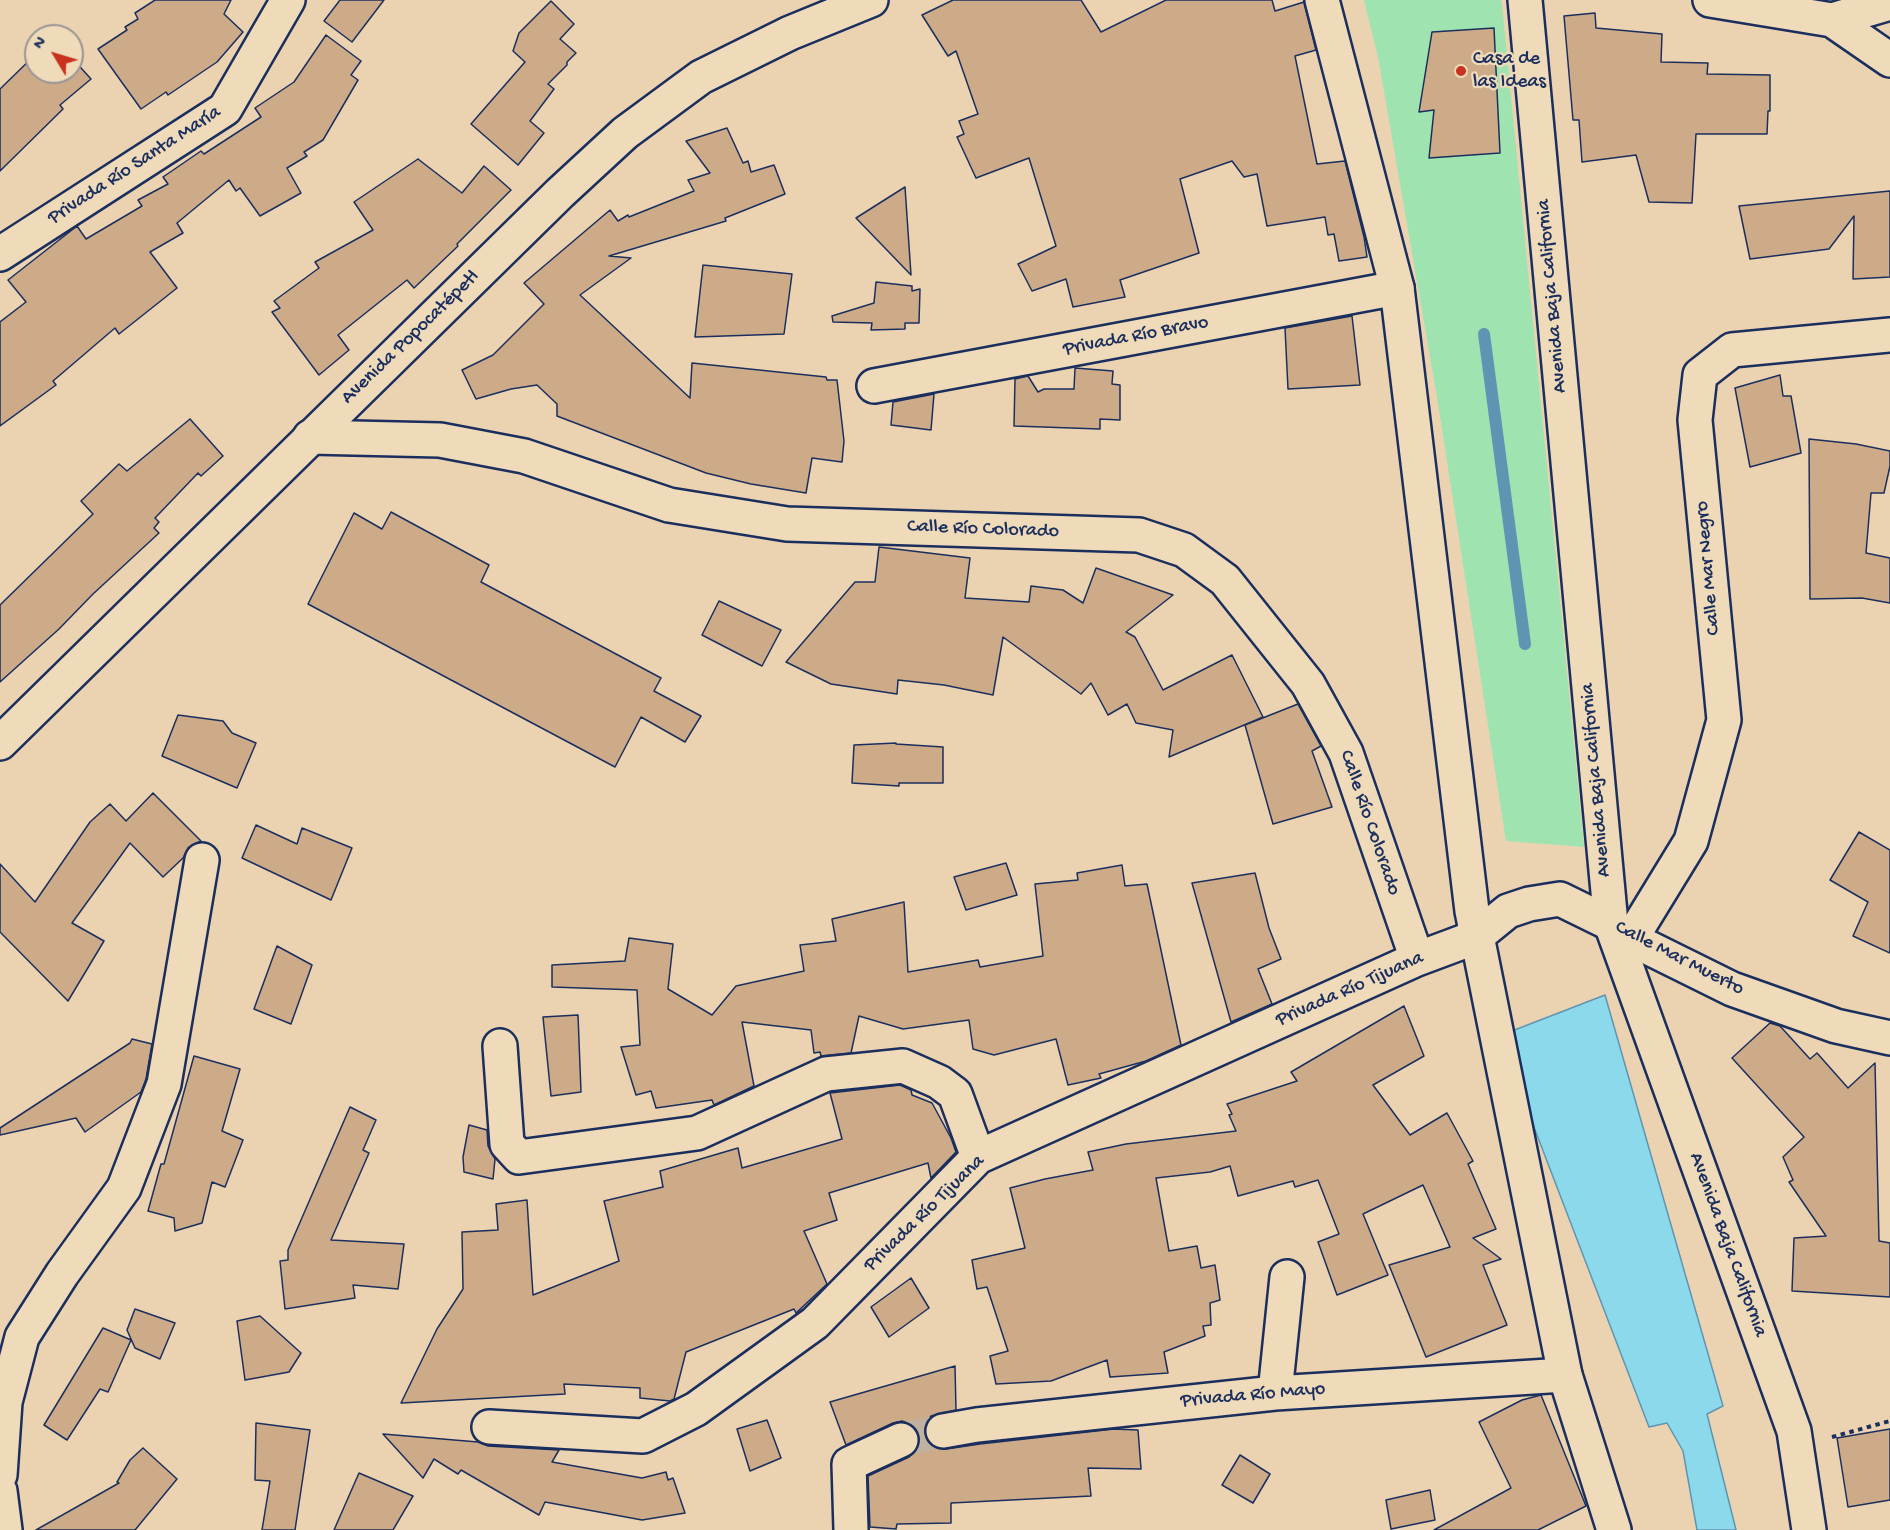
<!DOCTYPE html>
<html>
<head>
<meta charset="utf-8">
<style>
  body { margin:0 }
  #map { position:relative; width:1890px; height:1530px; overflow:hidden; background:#ebd2b0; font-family:"Gochi Hand",sans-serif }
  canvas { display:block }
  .north { position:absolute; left:24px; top:24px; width:60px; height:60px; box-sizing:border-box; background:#efdab9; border:2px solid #9a9695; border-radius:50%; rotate:308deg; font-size:16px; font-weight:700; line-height:24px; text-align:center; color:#1b2f5e }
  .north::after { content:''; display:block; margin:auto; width:21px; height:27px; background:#c8321e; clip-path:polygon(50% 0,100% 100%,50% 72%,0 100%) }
</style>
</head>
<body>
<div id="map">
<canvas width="1890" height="1530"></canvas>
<div class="north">N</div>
</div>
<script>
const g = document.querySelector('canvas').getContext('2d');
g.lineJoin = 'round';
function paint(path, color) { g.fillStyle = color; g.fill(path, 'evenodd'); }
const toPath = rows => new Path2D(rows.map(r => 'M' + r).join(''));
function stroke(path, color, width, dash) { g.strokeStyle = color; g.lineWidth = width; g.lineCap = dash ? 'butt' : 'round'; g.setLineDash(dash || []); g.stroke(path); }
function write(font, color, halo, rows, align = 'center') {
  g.font = font + ' "Gochi Hand",sans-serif'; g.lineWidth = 4.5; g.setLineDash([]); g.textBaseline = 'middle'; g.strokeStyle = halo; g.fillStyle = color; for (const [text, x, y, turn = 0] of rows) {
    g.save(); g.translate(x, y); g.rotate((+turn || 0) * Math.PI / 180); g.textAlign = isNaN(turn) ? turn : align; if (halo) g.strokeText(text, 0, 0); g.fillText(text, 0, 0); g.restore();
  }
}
const green = toPath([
  [1364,0,1501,0,1502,4,1584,847,1506,841,1437,397,1378,57]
]);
const water = toPath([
  [1605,995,1723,1406,1707,1414,1736,1530,1697,1530,1683,1451,1667,1423,1649,1427,1499,1036,1605,995]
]);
const stream = toPath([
  [1484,334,1525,644]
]);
const building = toPath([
  [155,0,231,0,224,14,243,32,217,62,168,95,166,92,141,109,98,49,127,30,125,27,138,19,135,13,155,0],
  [340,0,384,0,352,42,324,21,340,0],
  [953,0,1081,0,1101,32,1166,0,1272,0,1275,11,1304,2,1316,50,1295,56,1317,164,1345,161,1364,237,1367,257,1339,261,1334,234,1328,235,1325,217,1267,226,1257,174,1244,177,1232,161,1180,179,1199,253,1120,280,1125,297,1073,307,1066,279,1032,291,1018,264,1056,246,1029,158,976,178,957,137,964,134,959,121,978,114,956,51,948,56,922,15,953,0],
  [551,1,574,24,560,39,576,53,567,62,567,65,548,84,554,89,530,121,544,133,518,165,471,124,525,62,513,51,519,33,551,1],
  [1595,13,1596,28,1662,34,1661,62,1708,63,1707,74,1770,75,1770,111,1768,111,1767,134,1696,134,1692,203,1649,202,1636,155,1582,162,1579,120,1573,120,1564,16,1595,13],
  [1494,28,1500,153,1429,158,1434,110,1419,112,1432,32,1494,28],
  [326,35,361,61,351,75,358,80,323,140,304,152,307,156,287,168,301,193,260,216,240,188,236,191,229,180,177,223,183,233,150,252,177,288,119,334,115,328,53,381,56,385,0,426,0,322,26,302,8,280,77,226,86,239,142,206,138,200,168,184,163,177,201,151,204,154,261,117,255,108,294,82,326,35],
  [36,54,36,72,72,72,72,58,91,79,60,105,63,109,0,171,0,89,36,54],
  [727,128,743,163,748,161,751,172,774,165,785,194,725,218,726,221,609,256,631,258,580,295,690,398,692,363,826,377,827,380,837,380,844,441,842,462,812,458,806,493,751,484,706,473,557,416,557,404,537,385,511,389,476,399,462,370,493,355,544,304,524,283,610,210,618,221,628,215,629,217,694,191,688,180,710,173,686,141,727,128],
  [418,159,462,193,484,166,511,190,457,244,458,246,414,288,407,280,338,335,349,350,319,375,272,312,280,308,274,301,319,268,315,262,373,230,354,202,418,159],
  [905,187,911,275,856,218,905,187],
  [1890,191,1890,277,1853,279,1854,216,1829,249,1750,259,1739,206,1890,191],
  [703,265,792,274,784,334,695,337,703,265],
  [876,282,912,286,912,291,920,289,919,323,905,323,905,329,871,330,872,323,833,322,832,316,874,303,876,282],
  [1352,316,1360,385,1288,389,1285,328,1352,316],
  [1075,368,1113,371,1112,384,1120,385,1120,420,1100,419,1100,429,1014,426,1015,379,1028,376,1038,392,1044,389,1074,389,1075,368],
  [1780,375,1783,396,1791,396,1801,453,1750,467,1735,388,1780,375],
  [934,394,931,430,891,425,893,402,934,394],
  [190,419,223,456,201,476,198,473,155,518,159,522,154,528,159,533,93,594,59,629,0,682,0,605,93,514,81,501,119,464,127,471,190,419],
  [1809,439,1856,444,1890,451,1890,466,1884,493,1871,493,1866,553,1890,558,1890,603,1862,598,1810,599,1809,439],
  [391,512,489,565,481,582,661,678,654,691,701,716,685,742,641,717,615,767,308,604,354,513,382,529,391,512],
  [879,547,970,558,965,598,1029,602,1031,586,1063,590,1083,603,1096,568,1173,595,1126,632,1135,637,1163,690,1232,655,1263,717,1169,757,1173,730,1136,723,1127,704,1108,715,1091,683,1081,694,1003,637,993,695,944,685,898,680,897,694,831,684,786,662,855,582,875,582,879,547],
  [719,601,781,630,762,666,702,635,719,601],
  [1298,704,1321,746,1312,751,1332,807,1273,824,1245,725,1298,704],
  [178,715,223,721,232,733,256,743,237,788,162,756,178,715],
  [896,743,896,744,943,747,943,783,899,783,899,786,852,783,854,745,896,743],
  [153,793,201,841,188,848,183,858,163,877,130,843,72,923,104,941,68,1001,0,932,0,864,35,902,90,822,110,804,126,821,153,793],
  [256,825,297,844,302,828,352,848,331,900,242,858,256,825],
  [1859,832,1890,850,1890,953,1853,936,1868,902,1830,880,1859,832],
  [1006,863,1017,895,966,910,954,877,1006,863],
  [1122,865,1125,886,1147,884,1181,1045,1146,1061,1099,1074,1101,1078,1068,1085,1056,1039,994,1055,973,1049,969,1020,903,1029,859,1016,851,1053,821,1056,820,1052,814,1053,811,1030,742,1022,754,1086,714,1105,712,1100,656,1108,651,1091,636,1095,621,1047,640,1045,637,990,552,987,552,965,625,961,629,938,673,944,668,989,712,1015,736,986,804,971,800,945,836,941,832,919,904,902,908,972,978,960,980,967,1043,956,1035,884,1078,880,1077,873,1122,865],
  [1255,873,1269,928,1281,959,1258,969,1272,1004,1231,1022,1192,883,1255,873],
  [277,946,312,965,291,1024,254,1009,277,946],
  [1404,1006,1424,1056,1373,1085,1410,1135,1447,1113,1473,1161,1468,1164,1496,1229,1473,1238,1501,1259,1483,1265,1507,1325,1426,1357,1389,1265,1450,1247,1423,1185,1363,1214,1388,1275,1337,1295,1318,1242,1339,1234,1318,1180,1295,1187,1293,1181,1238,1196,1230,1166,1210,1172,1156,1178,1169,1251,1197,1246,1201,1268,1215,1265,1220,1300,1210,1303,1211,1325,1203,1326,1205,1336,1164,1352,1168,1373,1110,1377,1107,1360,1051,1381,996,1384,990,1356,1008,1351,987,1287,977,1289,972,1260,1025,1248,1010,1188,1045,1179,1093,1170,1088,1152,1126,1144,1236,1131,1229,1115,1232,1114,1227,1104,1297,1081,1291,1072,1404,1006],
  [578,1015,581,1092,551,1096,543,1017,578,1015],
  [1770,1023,1780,1026,1810,1059,1817,1053,1848,1088,1875,1063,1879,1241,1890,1243,1890,1297,1792,1291,1794,1238,1826,1236,1789,1182,1793,1180,1783,1157,1804,1137,1732,1058,1770,1023],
  [132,1039,152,1044,146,1079,141,1092,85,1132,76,1118,0,1135,0,1128,130,1043,132,1039],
  [194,1056,240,1069,222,1131,243,1140,225,1187,212,1182,202,1223,175,1231,174,1218,148,1211,161,1164,164,1164,194,1056],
  [900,1085,911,1090,912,1095,932,1103,951,1138,956,1152,931,1178,928,1163,829,1193,837,1220,804,1231,827,1284,796,1313,794,1309,686,1352,674,1399,670,1401,640,1398,640,1388,564,1384,565,1394,401,1403,437,1329,463,1289,462,1232,498,1230,496,1204,527,1200,533,1295,619,1261,604,1201,663,1187,660,1171,738,1148,742,1168,842,1139,830,1093,900,1085],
  [350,1107,376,1120,363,1150,369,1153,331,1240,404,1244,398,1289,353,1285,355,1298,285,1309,280,1261,288,1260,288,1250,350,1107],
  [469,1125,487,1130,488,1146,495,1159,493,1179,464,1172,463,1157,469,1125],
  [911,1278,929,1308,889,1337,871,1307,911,1278],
  [135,1309,175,1323,160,1359,135,1348,127,1330,135,1309],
  [260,1316,301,1353,289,1372,245,1380,237,1321,260,1316],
  [103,1328,131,1340,108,1392,100,1389,67,1440,44,1425,103,1328],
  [955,1366,956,1410,931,1416,925,1425,925,1435,928,1443,936,1448,946,1449,980,1444,1114,1429,1138,1430,1141,1469,1088,1468,1091,1496,951,1503,951,1523,897,1524,896,1529,870,1527,868,1476,909,1457,916,1451,920,1442,918,1433,912,1425,902,1421,893,1423,846,1445,830,1402,955,1366],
  [1541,1395,1586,1506,1538,1530,1434,1530,1511,1488,1479,1422,1522,1400,1541,1395],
  [767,1420,781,1458,750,1471,737,1429,767,1420],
  [256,1423,310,1430,295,1530,262,1530,270,1481,255,1480,256,1423],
  [1890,1429,1890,1500,1848,1507,1837,1438,1890,1429],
  [383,1434,478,1442,488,1446,559,1450,552,1462,642,1478,666,1472,668,1480,673,1478,685,1513,642,1520,545,1502,539,1515,461,1470,458,1474,434,1459,423,1478,383,1434],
  [143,1448,177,1479,135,1530,36,1530,119,1483,117,1482,130,1460,143,1448],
  [1240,1455,1270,1474,1253,1503,1222,1485,1240,1455],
  [359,1473,413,1496,393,1530,334,1530,359,1473],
  [1430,1490,1435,1520,1391,1529,1386,1500,1430,1490]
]);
const streetTunnel = toPath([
  [901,1440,943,1431]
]);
const path = toPath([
  [1832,1437,1890,1421]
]);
const street = toPath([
  [1710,0,1832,20,1890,60],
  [1832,20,1890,3],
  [0,254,225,109,288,0],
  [874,386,1397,288],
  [310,437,440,440,524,456,669,505,787,524,1139,535,1184,550,1225,580,1308,684,1346,753,1417,959],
  [1631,939,1691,841,1724,720,1695,420,1700,375,1732,350,1890,335],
  [500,1046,507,1144,519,1157,697,1133,826,1074,903,1066,939,1082,955,1094,978,1157],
  [1275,1393,1287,1277],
  [489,1427,643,1436,696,1409,815,1323,978,1157,1417,959,1476,937,1508,911,1529,904,1560,899,1611,924,1631,939,1732,989,1836,1026,1890,1038],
  [943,1431,977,1425,1275,1393,1565,1375],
  [0,1475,5,1402,22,1337,62,1274,124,1188,164,1084,202,860],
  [0,1491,5,1530],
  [851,1530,849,1464,901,1440]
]);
const secondary = toPath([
  [1322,0,1397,288,1472,911,1565,1375,1614,1530],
  [1525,0,1611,924,1794,1431,1809,1530],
  [0,743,560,193,625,133,701,77,790,33,871,0]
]);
const markers = [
  [1461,71,6,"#c8321e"]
];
const poiNames = [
  ["Casa de",1473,60],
  ["las Ideas",1473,83]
];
const streetNames = [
  ["Privada Río Santa María",135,166,-33],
  ["Avenida Baja California",1553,296,-95],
  ["Privada Río Bravo",1136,337,-11],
  ["Avenida Popocatépetl",411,338,-44],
  ["Calle Río Colorado",983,530,2],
  ["Calle Mar Negro",1709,568,-95],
  ["Avenida Baja California",1597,780,-95],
  ["Calle Río Colorado",1369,823,71],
  ["Calle Mar Muerto",1679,959,27],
  ["Privada Río Tijuana",1350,990,-24],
  ["Privada Río Tijuana",925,1214,-44],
  ["Avenida Baja California",1727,1245,70],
  ["Privada Río Mayo",1253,1396,-5]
];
paint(green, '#9fe4b0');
paint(water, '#8cd9eb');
stroke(water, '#5f95b3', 1.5);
stroke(stream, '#5f95b3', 12);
paint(building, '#ceab88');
stroke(building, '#1b2f5e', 1.5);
stroke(streetTunnel, '#c1b1a0', 33, [33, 16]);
stroke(street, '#1b2f5e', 38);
stroke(secondary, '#1b2f5e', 38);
stroke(path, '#1b2f5e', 4, [4.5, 4.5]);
stroke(street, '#efdab9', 33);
stroke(secondary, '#efdab9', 33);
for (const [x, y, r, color] of markers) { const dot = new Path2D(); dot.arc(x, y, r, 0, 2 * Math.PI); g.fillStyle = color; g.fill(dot); stroke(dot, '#efdab9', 2); }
write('20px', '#1b2f5e', '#efdab9', poiNames, 'left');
write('20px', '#1b2f5e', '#efdab9', streetNames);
</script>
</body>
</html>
